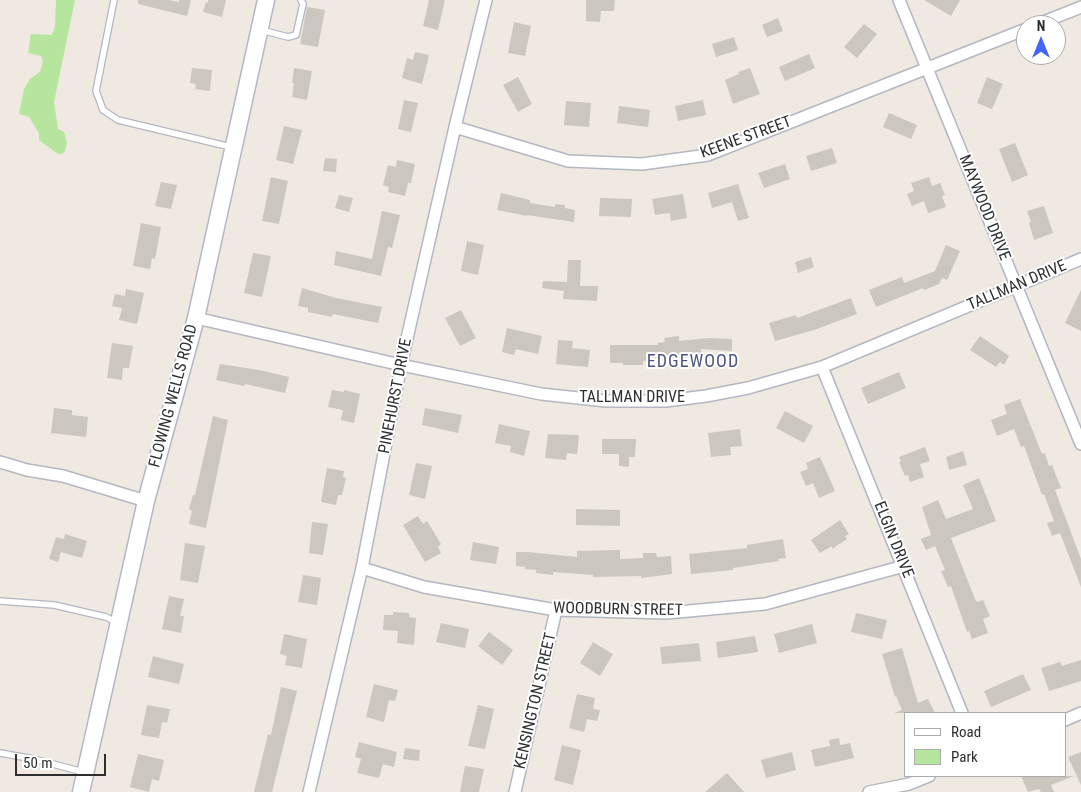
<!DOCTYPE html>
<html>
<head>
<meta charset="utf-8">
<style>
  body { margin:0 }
  #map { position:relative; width:1081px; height:792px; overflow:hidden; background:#efe9e1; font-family:"Roboto Condensed",sans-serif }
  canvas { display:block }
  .legend { position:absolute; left:904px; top:712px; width:162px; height:65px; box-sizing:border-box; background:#fff; border:1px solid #ababab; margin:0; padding:6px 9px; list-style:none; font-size:15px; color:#2e2e2e }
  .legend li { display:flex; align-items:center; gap:10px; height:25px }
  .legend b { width:25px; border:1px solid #ababab }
  .north { position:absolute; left:1016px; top:15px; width:50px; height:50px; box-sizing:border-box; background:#fff; border:1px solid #ababab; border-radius:50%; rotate:0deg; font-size:14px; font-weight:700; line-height:20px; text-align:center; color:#2e2e2e }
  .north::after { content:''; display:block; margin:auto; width:18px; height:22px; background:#4264fb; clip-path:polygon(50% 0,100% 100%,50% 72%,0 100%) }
  .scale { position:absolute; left:15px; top:754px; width:91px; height:22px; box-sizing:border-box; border:2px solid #2e2e2e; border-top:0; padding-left:6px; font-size:15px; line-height:18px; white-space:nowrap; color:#2e2e2e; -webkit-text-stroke:4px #fff; paint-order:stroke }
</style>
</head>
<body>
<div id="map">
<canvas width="1081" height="792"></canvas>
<ul class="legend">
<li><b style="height:6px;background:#fff"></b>Road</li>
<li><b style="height:14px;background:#b6e59e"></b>Park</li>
</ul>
<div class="north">N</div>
<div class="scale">50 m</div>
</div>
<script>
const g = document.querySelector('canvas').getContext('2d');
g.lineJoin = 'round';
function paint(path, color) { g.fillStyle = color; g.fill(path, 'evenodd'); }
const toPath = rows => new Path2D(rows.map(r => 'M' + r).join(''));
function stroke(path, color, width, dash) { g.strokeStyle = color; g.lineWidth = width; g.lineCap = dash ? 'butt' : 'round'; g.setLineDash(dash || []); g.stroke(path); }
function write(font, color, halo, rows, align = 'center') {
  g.font = font + ' "Roboto Condensed",sans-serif'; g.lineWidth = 4; g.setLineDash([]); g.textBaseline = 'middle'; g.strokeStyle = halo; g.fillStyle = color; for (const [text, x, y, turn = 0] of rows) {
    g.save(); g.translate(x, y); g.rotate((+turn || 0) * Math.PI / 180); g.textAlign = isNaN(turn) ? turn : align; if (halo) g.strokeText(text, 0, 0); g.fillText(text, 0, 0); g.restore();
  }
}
const green = toPath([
  [56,0,75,0,54,102,58,129,64,132,67,143,65,151,62,154,58,154,39,140,39,133,29,117,19,114,24,89,30,79,40,72,43,61,41,56,28,53,31,34,52,35,55,26]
]);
const building = toPath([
  [138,0,169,0,179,2,179,0,191,0,187,16,138,4],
  [208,0,226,0,222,17,203,12,206,2,208,3],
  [429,0,445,0,438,30,423,26],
  [586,0,615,0,614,11,601,11,600,22,586,21],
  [924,0,960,0,951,16],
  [307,7,325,10,318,47,300,44],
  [778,18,783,31,767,37,762,25],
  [514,22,531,26,525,56,508,53],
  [864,24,877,34,857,58,844,47],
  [734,37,738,50,716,57,712,44],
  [415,52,429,55,422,84,402,78,407,58,413,60],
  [809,54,815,68,785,81,779,67],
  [192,68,212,70,210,91,195,89,196,84,190,83],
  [294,68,312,71,307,100,292,97,294,83,292,83],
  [750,68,760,94,733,104,725,80,739,74,738,72],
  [518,77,532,104,518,112,503,85],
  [987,77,1003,84,992,109,977,103],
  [404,100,418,103,411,132,398,129],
  [703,100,706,115,678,121,675,106],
  [566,101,591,103,589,127,564,125],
  [619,106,650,110,648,127,617,123],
  [889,113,917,125,911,139,883,127],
  [284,126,302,130,293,164,276,160],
  [1015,143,1028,175,1012,182,999,149],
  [832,148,837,163,811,171,806,156],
  [325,158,337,159,336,172,323,171],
  [397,160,415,164,411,183,408,183,405,196,388,192,389,187,383,185,388,165,396,167],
  [785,164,790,179,764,188,758,173],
  [271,177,288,181,279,224,262,221],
  [929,177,932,186,940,183,945,195,942,196,946,207,928,213,924,201,912,206,907,194,914,191,911,183],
  [161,182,177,185,171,209,155,206],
  [738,184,749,218,738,221,732,202,712,208,708,193],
  [501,193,530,200,530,203,555,207,555,204,565,205,565,208,575,210,574,222,527,215,527,216,497,210],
  [683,194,687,218,671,221,670,213,655,215,652,199],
  [339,195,353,198,349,212,335,208],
  [600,198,632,199,631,217,599,216],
  [1044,206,1053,233,1034,240,1029,223,1031,222,1027,211],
  [382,211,400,215,392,248,388,247,381,276,334,265,336,251,372,259],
  [141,223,161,227,155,259,152,258,150,269,133,266],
  [467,241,484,245,478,275,461,271],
  [946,245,960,251,947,280,942,278,939,284,924,290,923,288,876,307,869,290,902,277,904,283,935,271],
  [253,253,271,256,262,297,244,293],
  [811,257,814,267,798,273,795,262],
  [568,260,581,260,580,286,598,286,597,301,563,299,564,291,542,288,543,281,567,282],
  [302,288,336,298,382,307,378,323,333,314,332,317,308,312,308,308,298,306],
  [126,289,144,293,137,324,119,320,122,308,112,306,115,294,125,296],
  [1081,290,1081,331,1065,323],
  [851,298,857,314,814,330,775,341,769,323,796,315,797,318],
  [461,310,476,338,460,346,445,318],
  [507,328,542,336,538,354,516,349,514,355,502,352],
  [679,336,679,341,709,338,732,339,732,351,701,349,702,357,667,363,667,361,664,361,664,358,643,361,643,365,623,365,623,363,610,363,610,345,658,345,657,343,665,342,664,338],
  [980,336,1009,356,1004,365,1000,362,996,367,970,350],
  [558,340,573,341,572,348,590,350,588,367,556,364],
  [112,343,133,346,129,368,123,368,122,380,107,378],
  [220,364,259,370,289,377,285,393,245,384,244,386,216,380],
  [899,372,906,388,868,404,861,388],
  [332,390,344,392,344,390,360,394,354,423,341,420,343,410,328,407],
  [1020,399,1042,454,1045,453,1049,466,1052,465,1061,488,1055,490,1081,559,1081,587,1060,533,1052,536,1047,523,1054,521,1044,494,1042,495,1024,446,1021,447,1014,429,997,436,991,420,1007,414,1004,405],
  [54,408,72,410,72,415,88,417,86,437,51,433],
  [425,408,462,415,458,433,422,425],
  [785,411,813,426,804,443,776,428],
  [213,416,228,420,206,528,189,524,192,511,189,509,193,495,195,495],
  [499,424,530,431,524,456,510,452,511,446,495,443],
  [740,429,742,446,730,447,731,455,711,457,708,433],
  [548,434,579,435,577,454,567,453,566,460,545,458],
  [602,439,636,439,635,457,629,457,629,467,619,466,619,454,602,454],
  [925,447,930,461,920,464,924,477,910,482,908,475,905,476,899,462,901,461,899,457],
  [963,451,967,465,949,470,946,457],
  [820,457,835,491,819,498,813,483,806,486,800,472,808,469,806,463],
  [416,463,432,466,425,499,409,495],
  [327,468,344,471,343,477,346,478,342,495,338,495,336,505,321,502],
  [979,478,996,521,951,538,975,599,977,602,983,600,990,616,983,619,988,633,972,639,969,631,967,632,951,586,948,587,941,571,945,570,935,546,926,550,921,539,931,535,922,507,938,500,946,519,973,509,963,485],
  [576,509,620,510,620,526,576,525],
  [418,516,423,524,427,521,441,544,438,547,441,553,425,562,403,525],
  [840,520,849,534,845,536,847,539,832,549,832,546,820,553,811,540],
  [312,522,328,524,323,555,309,553],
  [65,534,87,541,82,558,61,552,58,562,49,559,56,537,64,539],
  [783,539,786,558,778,559,779,561,733,568,733,570,691,574,689,554,747,548,747,545],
  [473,542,499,547,496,564,470,560],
  [185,543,205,546,198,583,180,580],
  [620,550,620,559,643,558,643,553,656,553,657,557,671,556,672,574,641,578,641,576,593,577,593,575,553,572,553,575,536,573,536,570,525,569,525,567,516,566,516,552,527,552,577,557,577,551],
  [303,575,321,578,317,605,298,602],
  [169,596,184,599,180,616,184,616,181,633,162,629],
  [393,612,409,613,409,617,416,618,414,645,397,643,398,631,383,630,384,615,393,615],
  [856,613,887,620,882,639,851,632],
  [441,623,469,629,465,648,436,642],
  [812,624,817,643,779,653,774,634],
  [489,632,513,650,502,665,478,646],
  [284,634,307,639,302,668,285,665,287,656,280,654],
  [755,636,758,652,718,658,716,642],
  [593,642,613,654,600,676,580,663],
  [699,643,701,661,662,664,660,647],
  [902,648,918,703,928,699,935,713,894,713,902,710,896,696,895,697,882,654],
  [153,656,184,664,179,684,148,677],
  [1081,660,1081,681,1049,691,1041,668,1060,662,1062,666],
  [1023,674,1031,690,991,707,984,691],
  [374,684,398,690,395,701,389,700,384,722,366,717],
  [281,687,297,691,272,792,254,792,268,734,271,735],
  [577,694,595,698,593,709,600,710,597,721,587,719,584,732,569,728],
  [147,705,170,709,167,723,162,722,159,738,141,735],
  [478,705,494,709,485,749,468,746],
  [839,738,840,745,850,743,854,758,815,767,811,750,830,746,829,740],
  [359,742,397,752,394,767,383,764,379,778,357,773,361,759,355,757],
  [562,745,581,750,573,785,554,780],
  [405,748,420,750,419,761,403,759],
  [792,752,796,770,766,778,761,760],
  [1081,752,1081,785,1068,757],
  [138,754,164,760,159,781,152,779,149,792,130,787],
  [465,766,484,769,479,792,460,792],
  [727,773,744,792,705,792],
  [1021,776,1074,776,1051,785,1054,792,1041,792,1039,789,1028,792]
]);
const lane = toPath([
  [114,0,96,91,103,110,118,120,231,147],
  [261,30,288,37,296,35,303,4,301,0],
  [0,601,54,605,106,617,116,622],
  [0,753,34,759,83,772]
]);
const street = toPath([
  [899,0,1081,444],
  [1036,25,1081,7],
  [455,127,568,161,642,164,708,155,1026,29],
  [196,318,401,365,541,394,606,401,666,401,706,396,748,388,822,367,1081,259],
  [822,367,962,713],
  [0,462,27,470,63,476,146,501],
  [362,568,424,587,556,610,667,613,765,604,904,566],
  [1065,720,1081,713],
  [309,792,362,568,401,365,455,127,486,0],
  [515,792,556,610],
  [869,792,909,784,929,776]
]);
const secondary = toPath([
  [81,792,146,501,196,318,266,0]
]);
const streetNames = [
  ["KEENE STREET",746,138,-20],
  ["MAYWOOD DRIVE",984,208,68],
  ["TALLMAN DRIVE",1017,286,-23],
  ["FLOWING WELLS ROAD",174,396,-75],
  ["PINEHURST DRIVE",396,396,-79],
  ["TALLMAN DRIVE",632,398],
  ["ELGIN DRIVE",893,540,68],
  ["WOODBURN STREET",618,610,1],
  ["KENSINGTON STREET",536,701,-77]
];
const neighbourhoodNames = [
  ["EDGEWOOD",693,362]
];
paint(green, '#b6e59e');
paint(building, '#cbc7bf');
stroke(lane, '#b4b7c1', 8);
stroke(street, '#b4b7c1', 14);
stroke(secondary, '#b4b7c1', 19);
stroke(lane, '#fff', 5.5);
stroke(street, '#fff', 11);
stroke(secondary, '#fff', 16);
write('16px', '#2e2e2e', '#fff', streetNames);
g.letterSpacing = '1px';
write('18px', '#4d5680', '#fff', neighbourhoodNames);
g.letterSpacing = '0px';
</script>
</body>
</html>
